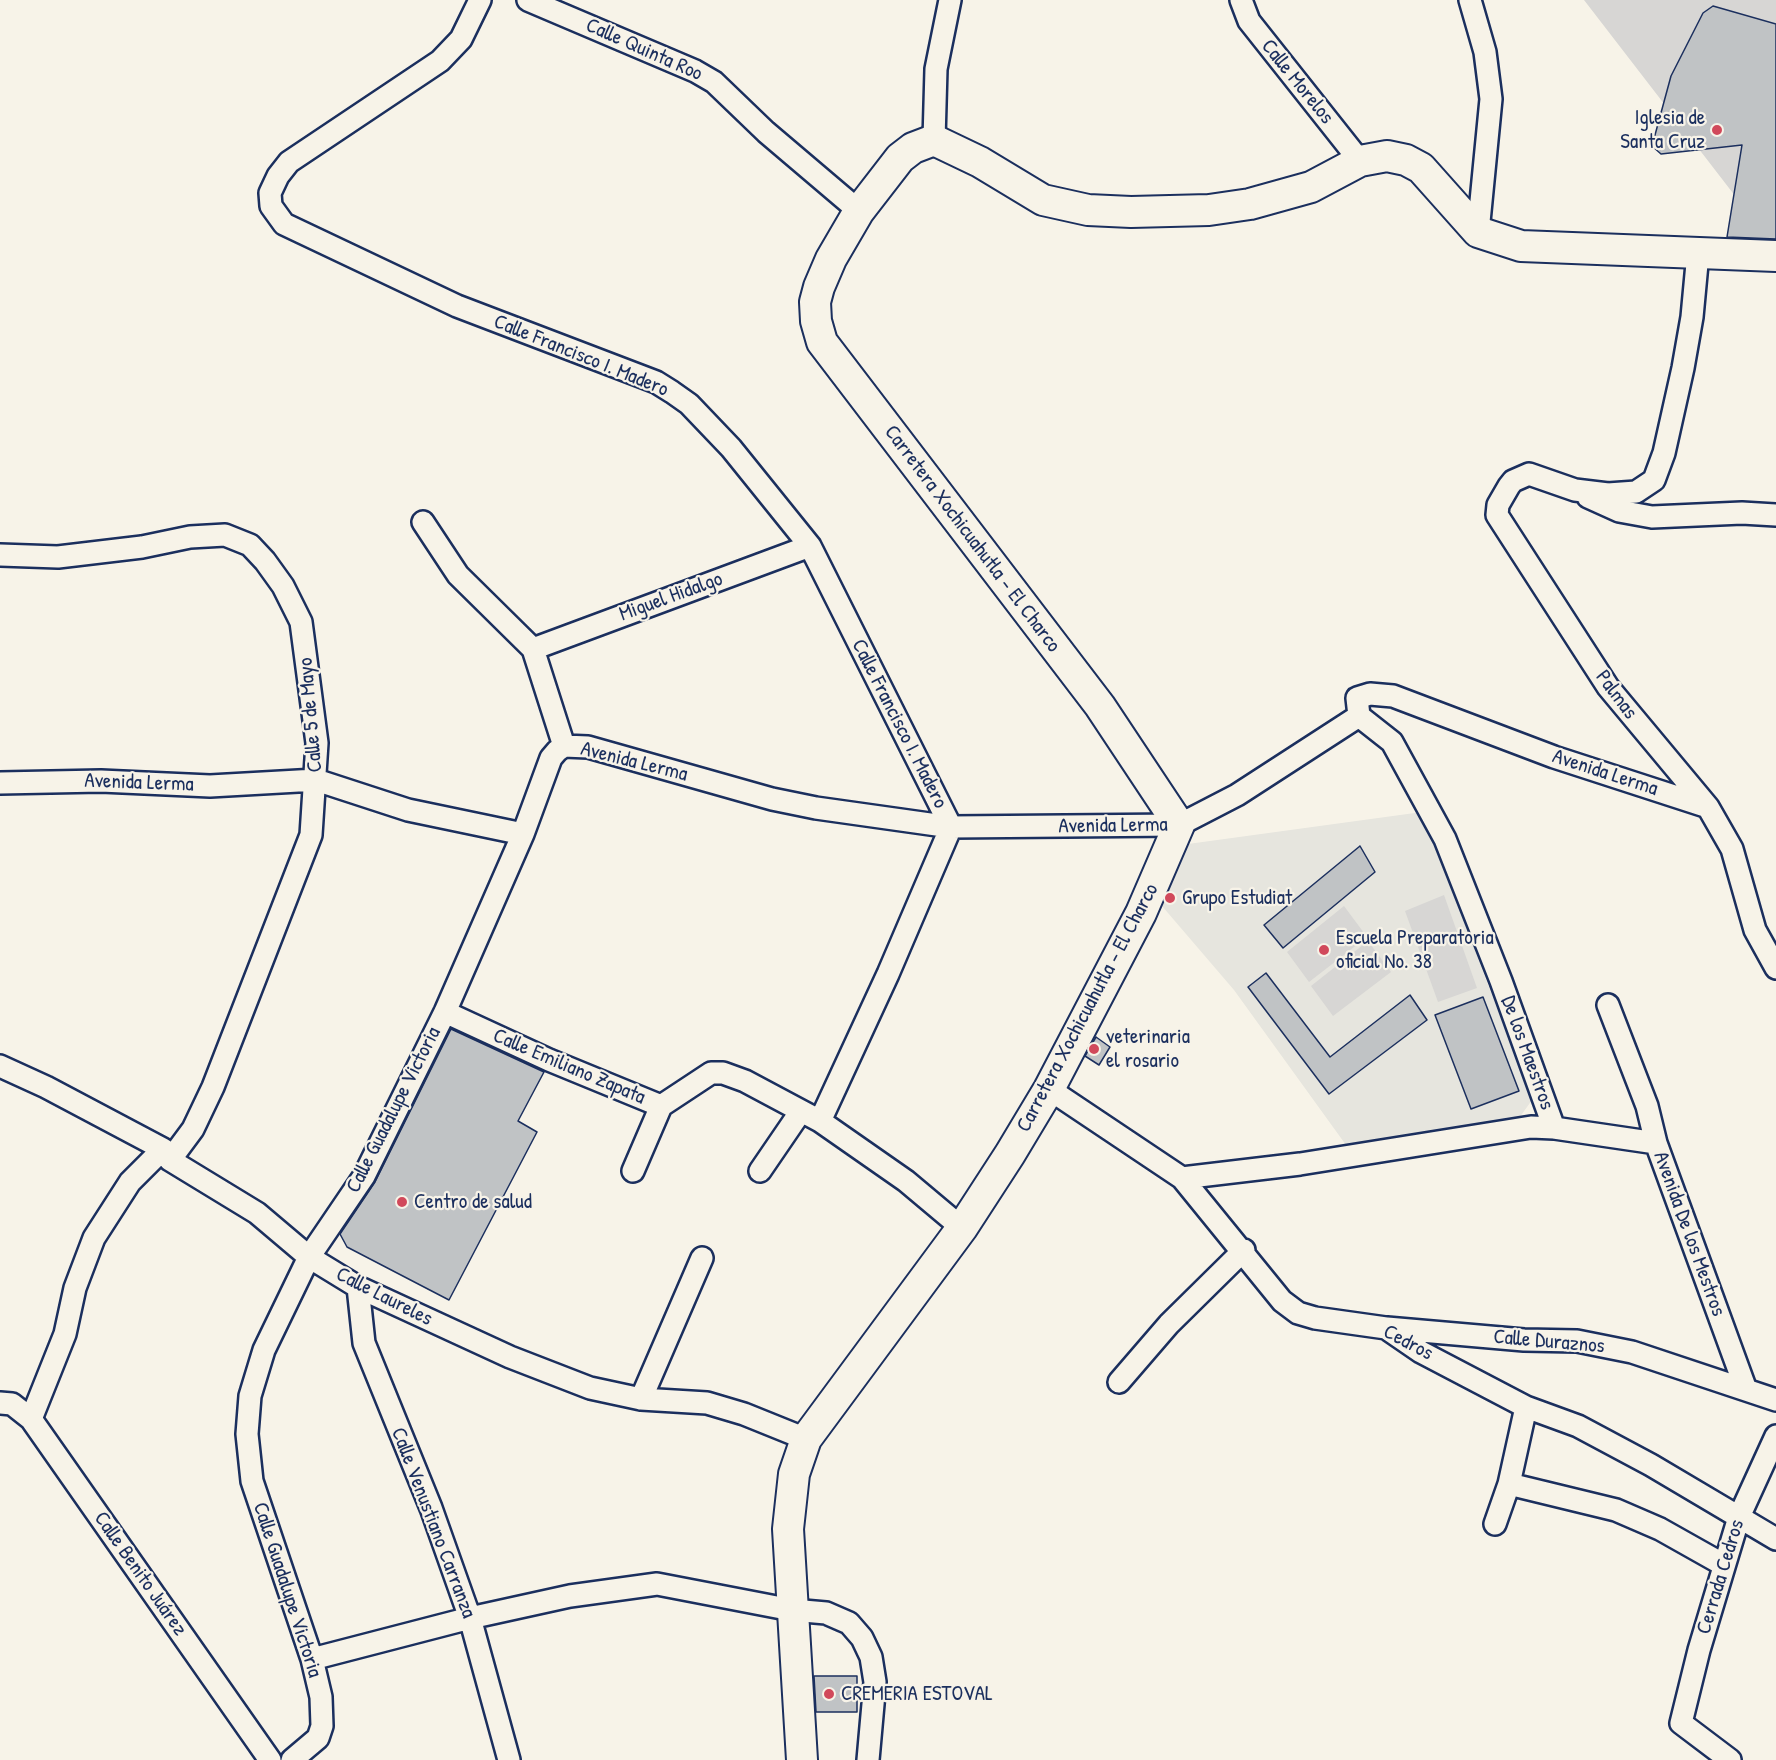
<!DOCTYPE html>
<html>
<head>
<meta charset="utf-8">
<style>
  body { margin:0 }
  canvas { display:block; background:#f7f3e8 }
</style>
</head>
<body>
<canvas width="1776" height="1760"></canvas>
<script>
const g = document.querySelector('canvas').getContext('2d');
g.lineJoin = 'round';
function paint(path, color) { g.fillStyle = color; g.fill(path, 'evenodd'); }
const toPath = rows => new Path2D(rows.map(r => 'M' + r).join(''));
function stroke(path, color, width, dash) { g.strokeStyle = color; g.lineWidth = width; g.lineCap = dash ? 'butt' : 'round'; g.setLineDash(dash || []); g.stroke(path); }
function write(font, color, halo, rows, align = 'center') {
  g.font = font + ' "Patrick Hand",sans-serif'; g.lineWidth = 4.5; g.setLineDash([]); g.textBaseline = 'middle'; g.strokeStyle = halo; g.fillStyle = color; for (const [text, x, y, turn = 0] of rows) {
    g.save(); g.translate(x, y); g.rotate((+turn || 0) * Math.PI / 180); g.textAlign = isNaN(turn) ? turn : align; if (halo) g.strokeText(text, 0, 0); g.fillText(text, 0, 0); g.restore();
  }
}
const built = toPath([
  [1422,812,1532,1100,1517,1121,1346,1145,1234,990,1162,906,1188,844]
]);
const green = toPath([
  [1584,0,1776,0,1776,249],
  [1444,895,1477,988,1438,1002,1405,911],
  [1344,906,1367,937,1309,982,1287,952],
  [1368,941,1391,972,1333,1016,1311,986]
]);
const building = toPath([
  [1713,6,1776,24,1776,239,1727,237,1742,145,1661,154,1652,146,1671,76,1703,13,1713,6],
  [1360,846,1375,872,1283,948,1264,925,1360,846],
  [1266,973,1330,1057,1410,995,1427,1020,1329,1094,1248,987,1266,973],
  [1483,997,1519,1091,1471,1109,1435,1015,1483,997],
  [451,1029,544,1072,518,1121,537,1132,449,1300,347,1247,340,1234,375,1182,451,1029],
  [1096,1037,1110,1047,1099,1065,1085,1056,1096,1037],
  [814,1676,857,1676,857,1712,816,1712,814,1676]
]);
const minor = toPath([
  [480,0,461,39,440,61,289,162,278,176,270,193,271,206,284,224,457,306,656,382,672,392,689,404,731,448,810,546,951,827,888,974,820,1121],
  [528,0,695,71,714,82,766,132,859,211],
  [1241,0,1249,21,1360,161],
  [1470,0,1485,52,1491,99,1478,232],
  [934,140,936,69,950,0],
  [1698,253,1692,317,1683,368,1664,453,1654,480,1636,492,1608,494,1575,490,1529,474,1513,481,1509,486,1498,505,1497,515,1608,687,1708,807,1732,849,1755,930,1776,968],
  [1588,497,1619,511,1652,517,1742,513,1776,515],
  [423,522,458,575,533,649,564,746],
  [0,555,58,557,142,547,190,537,225,535,250,545,265,561,283,586,301,622,317,743,311,835,213,1087,193,1129,170,1160],
  [533,649,810,546],
  [1359,716,1392,742,1445,839,1501,981,1554,1128],
  [1359,716,1357,698,1370,694,1393,696,1554,757,1708,807],
  [0,783,101,781,210,786,316,780,408,810,523,834],
  [1608,1005,1647,1106,1656,1143],
  [445,1012,549,1060,661,1106,711,1073,723,1073,745,1081,820,1121,906,1181,962,1228],
  [0,1066,46,1087,163,1149,170,1160,257,1213,309,1257,358,1287,510,1357,590,1388,641,1399,707,1403,744,1414,806,1439],
  [1049,1089,1182,1178,1282,1301,1298,1313,1315,1318,1386,1328,1421,1352,1526,1407,1578,1426,1651,1465,1776,1539],
  [633,1171,661,1106],
  [760,1171,801,1111],
  [1182,1178,1300,1164,1531,1127,1554,1128,1656,1143,1745,1387],
  [358,1287,364,1343,431,1508,470,1618,509,1760],
  [1387,1328,1524,1340,1577,1341,1632,1352,1776,1400],
  [1119,1382,1169,1324,1244,1250],
  [641,1399,702,1258],
  [0,1403,12,1404,31,1419,270,1760],
  [31,1419,65,1334,75,1288,94,1238,130,1182,163,1149],
  [1509,1484,1616,1510,1660,1529,1724,1565],
  [1495,1524,1509,1484,1526,1407],
  [312,1659,470,1618,570,1596,657,1584,792,1610,826,1613,849,1623,862,1638,871,1657,875,1682,868,1760],
  [292,1760,318,1738,322,1726,321,1697,312,1659,252,1481,247,1434,250,1396,264,1350,309,1257,364,1176,445,1012,523,834,551,758,557,751,564,746,588,747,772,799,816,808,951,827,1179,825,1237,795,1359,716],
  [1730,1760,1681,1723,1699,1650,1739,1517,1776,1436]
]);
const secondary = toPath([
  [802,1760,788,1529,794,1474,806,1439,962,1228,1010,1154,1049,1089,1141,913,1179,825,1100,706,822,342,816,321,815,302,819,287,831,259,859,211,900,158,913,148,934,140,980,162,1043,200,1088,210,1131,212,1209,210,1250,204,1311,187,1360,161,1387,156,1406,160,1421,168,1478,232,1521,246,1776,256]
]);
const markers = [
  [1717,130,6,"#d1495b"],
  [1170,898,6,"#d1495b"],
  [1324,950,6,"#d1495b"],
  [1094,1049,6,"#d1495b"],
  [402,1202,6,"#d1495b"],
  [829,1694,6,"#d1495b"]
];
const streetNames = [
  ["Calle Quinta Roo",644,50,24],
  ["Calle Morelos",1297,82,51],
  ["Calle Francisco I. Madero",581,356,22],
  ["Carretera Xochicuahutla - El Charco",972,539,53],
  ["Miguel Hidalgo",671,597,-20],
  ["Palmas",1616,695,53],
  ["Calle 5 de Mayo",311,715,-95],
  ["Calle Francisco I. Madero",899,724,63],
  ["Avenida Lerma",634,762,14],
  ["Avenida Lerma",1605,773,18],
  ["Avenida Lerma",139,783,2],
  ["Avenida Lerma",1113,826,-1],
  ["Carretera Xochicuahutla - El Charco",1088,1008,-62],
  ["De los Maestros",1527,1053,70],
  ["Calle Emiliano Zapata",569,1067,23],
  ["Calle Guadalupe Victoria",394,1110,-63],
  ["Avenida De los Mestros",1689,1234,70],
  ["Calle Laureles",384,1297,27],
  ["Calle Duraznos",1549,1342,5],
  ["Cedros",1408,1343,28],
  ["Calle Venustiano Carranza",433,1523,69],
  ["Calle Benito Juárez",140,1574,55],
  ["Cerrada Cedros",1721,1577,-73],
  ["Calle Guadalupe Victoria",287,1590,72]
];
const poiNames = [
  ["Iglesia de",1705,118,"right"],
  ["Santa Cruz",1705,142,"right"],
  ["Grupo Estudiat",1182,898],
  ["Escuela Preparatoria",1336,938],
  ["oficial No. 38",1336,962],
  ["veterinaria",1106,1037],
  ["el rosario",1106,1061],
  ["Centro de salud",414,1202],
  ["CREMERIA ESTOVAL",841,1694]
];
paint(built, '#e6e5de');
paint(green, '#d7d6d4');
paint(building, '#c0c3c5');
stroke(building, '#1b2f5e', 1.5);
stroke(minor, '#1b2f5e', 26);
stroke(secondary, '#1b2f5e', 34);
stroke(minor, '#f7f3e8', 21);
stroke(secondary, '#f7f3e8', 30);
for (const [x, y, r, color] of markers) { const dot = new Path2D(); dot.arc(x, y, r, 0, 2 * Math.PI); g.fillStyle = color; g.fill(dot); stroke(dot, '#f7f3e8', 2); }
write('21px', '#1b2f5e', '#f7f3e8', streetNames);
write('21px', '#1b2f5e', '#f7f3e8', poiNames, 'left');
</script>
</body>
</html>
